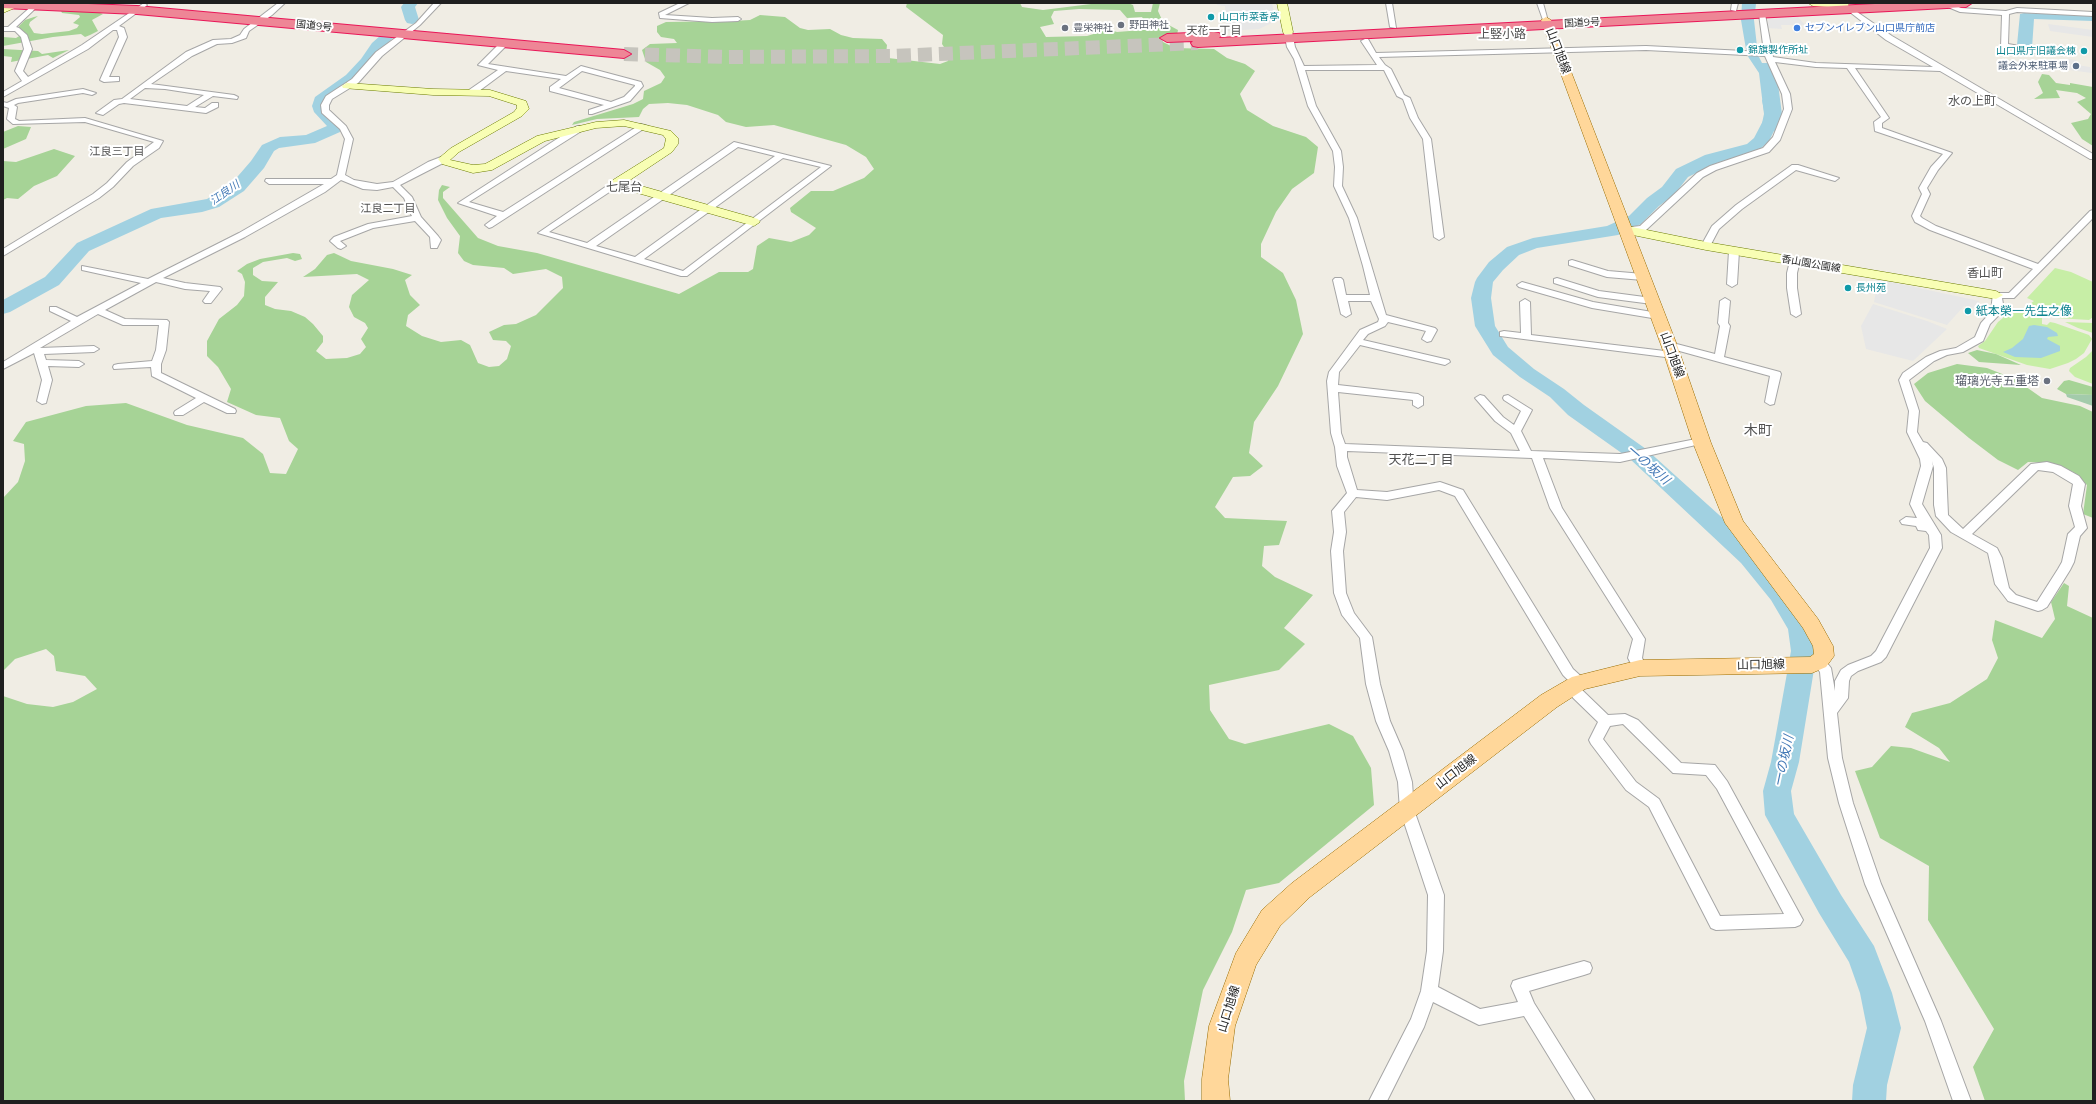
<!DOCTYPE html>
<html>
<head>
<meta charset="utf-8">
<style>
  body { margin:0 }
  #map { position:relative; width:2096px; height:1104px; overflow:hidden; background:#f0ede4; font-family:Montserrat,sans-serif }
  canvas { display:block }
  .frame { position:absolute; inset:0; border:4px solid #1f1f1f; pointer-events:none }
</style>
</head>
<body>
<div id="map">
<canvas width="2096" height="1104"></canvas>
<div class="frame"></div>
</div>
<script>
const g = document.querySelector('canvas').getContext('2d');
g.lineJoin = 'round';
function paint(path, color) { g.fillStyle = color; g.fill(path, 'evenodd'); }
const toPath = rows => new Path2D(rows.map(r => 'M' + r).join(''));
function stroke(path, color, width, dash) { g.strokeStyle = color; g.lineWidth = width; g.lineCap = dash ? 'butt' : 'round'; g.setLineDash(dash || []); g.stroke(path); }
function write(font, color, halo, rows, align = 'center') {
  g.font = font + ' Montserrat,"Noto Sans JP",sans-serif'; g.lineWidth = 4; g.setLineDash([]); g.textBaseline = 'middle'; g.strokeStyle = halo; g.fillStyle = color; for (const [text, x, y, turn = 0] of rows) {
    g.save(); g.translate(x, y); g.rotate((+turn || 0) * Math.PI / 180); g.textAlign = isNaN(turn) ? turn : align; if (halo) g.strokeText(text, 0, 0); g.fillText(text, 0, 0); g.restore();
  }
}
const grass = toPath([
  [2055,268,2071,272,2093,282,2093,317,2089,320,2056,318,2026,307,2034,301,2027,298],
  [2004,307,2017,313,2022,310,2028,311,2042,317,2042,324,2047,325,2050,322,2055,323,2089,335,2092,339,2084,353,2076,359,2068,363,2050,369,2027,365,1979,348,1978,346,1985,341,1998,322,2003,318],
  [2065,322,2093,323,2093,333,2078,328],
  [2093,350,2093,384,2075,377,2069,371,2070,368,2086,357]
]);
const forest = toPath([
  [907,3,1020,3,1022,7,1043,10,1099,3,1128,3,1133,5,1135,12,1151,12,1153,3,1160,3,1158,11,1163,22,1178,30,1177,35,1160,37,1163,42,1175,48,1214,49,1227,58,1245,64,1255,71,1240,94,1247,110,1273,126,1306,137,1318,147,1314,173,1292,189,1276,212,1261,244,1261,257,1283,273,1296,300,1303,334,1278,386,1254,422,1249,453,1263,466,1250,476,1233,477,1215,507,1225,518,1287,521,1279,545,1264,546,1262,566,1275,577,1313,595,1284,628,1305,644,1279,670,1209,685,1210,710,1229,739,1245,744,1329,724,1353,736,1371,768,1374,805,1279,883,1246,890,1232,932,1203,990,1184,1081,1185,1101,3,1101,3,696,27,704,53,707,73,702,97,689,85,676,56,671,54,656,46,649,15,659,3,671,3,498,18,482,25,461,24,444,13,441,26,422,86,406,126,403,187,425,243,438,263,454,270,473,286,474,298,449,289,441,280,418,256,415,227,402,231,389,218,367,207,356,207,341,219,319,237,305,244,296,245,282,242,274,237,271,247,264,260,259,293,253,300,254,302,259,295,261,287,258,263,262,253,268,253,275,262,281,278,282,265,297,265,305,275,309,291,311,305,317,313,324,323,336,323,342,316,351,326,359,347,358,360,354,366,347,361,339,368,328,365,323,354,317,349,307,352,295,369,280,357,274,303,277,315,269,327,255,334,253,351,261,393,269,412,275,405,280,410,295,420,305,408,315,406,326,422,336,441,342,461,340,470,345,478,363,489,367,499,366,507,359,511,346,506,341,493,340,489,332,504,325,516,324,536,315,563,288,562,277,546,269,513,274,504,268,473,265,464,261,458,253,460,236,447,218,438,200,439,190,442,185,450,187,443,192,443,198,478,238,498,246,537,253,679,294,719,272,748,272,753,269,757,246,769,238,791,242,809,235,816,228,791,212,790,208,811,191,833,191,864,178,874,169,866,157,846,145,774,125,746,127,726,122,718,115,687,105,668,103,649,104,643,109,639,117,597,119,572,125,574,122,633,104,643,99,644,91,661,83,665,77,660,70,646,62,642,50,650,44,677,43,674,39,661,37,657,32,657,26,666,22,733,21,750,20,760,15,785,17,800,28,808,30,830,29,841,35,853,38,882,39,887,45,886,54,888,58,940,64,948,61,948,53,942,44,943,35,906,7],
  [1079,9,1120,10,1127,18,1142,17,1146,24,1142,26,1142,30,1117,32,1103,28,1100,32,1087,36,1046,37,1040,27,1054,24,1051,17,1054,11],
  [61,11,97,12,103,14,92,20,98,31,90,35,85,37,81,34,53,37,3,46,3,37,16,38,21,35,19,26,25,20,34,17,38,16,30,22,29,25,34,33,42,34,69,31,77,28,79,25,73,23,80,17,79,15,62,13],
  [3,49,38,51,42,54,69,50,53,58,48,55,11,62,12,57,3,56],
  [2042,74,2049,75,2056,83,2070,85,2070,83,2093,87,2093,146,2082,139,2071,123,2088,119,2091,114,2077,102,2086,98,2077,93,2056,90,2060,98,2034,99,2043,93,2038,82],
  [18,126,31,127,26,139,3,149,3,132],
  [54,149,75,156,57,176,34,186,18,199,7,198,3,200,3,161,16,162],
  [1977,350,1996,354,2021,365,1979,362,1968,353],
  [1957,364,1987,368,2015,379,2042,398,2080,406,2093,412,2093,518,2083,514,2087,485,2073,472,2051,463,2028,462,2018,470,1998,460,1969,438,1925,401,1914,384,1928,373],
  [2069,380,2093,387,2093,395,2066,394,2057,389,2064,381],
  [2064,583,2069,586,2067,606,2093,618,2093,1101,1985,1101,1973,1067,1994,1029,1928,920,1929,866,1880,838,1855,771,1872,767,1891,746,1911,748,1950,762,1939,748,1905,727,1912,713,1950,703,1987,679,1998,658,1992,640,1995,620,2042,638,2055,619,2051,602]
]);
const cemetery = toPath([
  [2066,394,2093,395,2093,406,2067,397]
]);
const parking = toPath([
  [1216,3,1272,3,1276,21,1259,29,1227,31,1225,6,1217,5],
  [1798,17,1805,25,1781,25,1782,29,1767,28,1768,19],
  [2048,24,2093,30,2093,37,2050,31],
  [2065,59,2076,60,2077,65,2090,67,2092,73,2069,70],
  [1877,279,1979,301,1979,309,1964,306,1947,325,1874,302,1876,291,1880,284],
  [1873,304,1927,321,1947,329,1913,361,1866,349,1861,326]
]);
const water = toPath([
  [1742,3,1756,4,1754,20,1758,55,1762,63,1768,63,1778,84,1782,114,1775,131,1767,131,1761,128,1764,114,1759,73,1747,55,1741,20],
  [2024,13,2093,16,2093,21,2034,19,2032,48,2017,45,2020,14],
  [2034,325,2047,327,2057,333,2058,336,2048,337,2047,339,2060,346,2060,351,2041,358,2015,357,2003,352,2012,348,2023,339,2029,326]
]);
const river = toPath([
  [404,3,418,3,415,7,419,20,417,23,412,24,407,23,405,20,401,7,404,3],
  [386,34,391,35,393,38,382,49,371,65,356,81,340,94,330,100,328,106,329,110,343,124,340,132,315,143,279,148,274,151,264,168,244,191,219,207,202,212,161,218,89,251,59,285,10,312,3,314,3,300,45,277,77,243,151,209,207,199,232,183,251,161,262,145,280,137,306,135,327,126,314,112,312,106,315,97,346,75,361,59,372,43,381,35,386,34],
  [1770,95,1775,97,1778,100,1781,117,1769,141,1759,150,1717,163,1688,177,1674,195,1659,206,1641,224,1618,235,1537,248,1519,255,1503,270,1493,282,1491,298,1495,326,1508,347,1534,369,1564,389,1584,405,1646,449,1759,551,1789,588,1814,629,1817,651,1799,762,1791,791,1794,814,1841,895,1874,946,1892,993,1901,1028,1887,1085,1886,1101,1852,1101,1853,1085,1867,1028,1860,993,1849,962,1819,913,1765,815,1763,791,1771,762,1791,651,1788,629,1771,600,1741,563,1630,459,1568,415,1550,397,1520,377,1493,355,1475,326,1471,298,1475,282,1477,278,1489,262,1507,247,1533,238,1607,226,1629,216,1647,198,1662,187,1676,169,1705,155,1747,144,1754,138,1765,117,1762,100,1765,97,1770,95]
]);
const highwayTunnel = toPath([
  [624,54,728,57,892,56,1198,43]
]);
const street = toPath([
  [144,3,147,5,146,6,119,26,124,28,127,37,109,77,119,77,119,81,104,82,100,80,119,37,117,30,113,30,88,49,3,97,3,92,22,81,15,71,24,49,21,37,15,31,3,31,3,27,8,27,34,4,39,5,16,27,19,28,27,35,32,49,23,71,28,77,82,45,144,3],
  [278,3,285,3,272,15,249,31,246,38,232,43,217,44,192,56,151,84,234,95,238,97,237,99,213,96,195,107,205,108,212,103,218,103,218,107,206,113,124,103,119,104,103,115,96,113,114,100,122,99,186,52,213,40,231,39,240,35,244,29,278,3],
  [145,88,165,89,204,95,187,106,130,99,145,88],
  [434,3,441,3,420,25,382,56,358,83,332,99,329,105,329,110,346,126,353,139,345,175,354,180,377,184,393,182,428,162,441,157,447,157,447,161,400,185,412,197,421,217,438,236,441,240,437,248,431,248,430,237,415,221,373,228,340,241,346,246,341,249,338,248,330,241,334,237,368,224,412,216,404,198,393,187,377,190,363,189,341,180,325,192,245,237,163,278,185,283,220,287,222,289,211,303,205,303,203,301,210,291,185,289,156,282,105,310,125,319,167,320,169,322,166,350,161,364,161,373,235,409,236,411,235,413,227,413,204,402,183,415,175,415,174,413,175,411,196,398,152,376,151,367,114,369,113,367,114,365,118,364,152,361,156,350,159,325,123,325,98,314,40,348,94,346,99,349,94,352,44,354,46,360,79,361,84,364,79,367,48,366,52,380,46,403,42,404,37,401,42,380,34,353,3,369,3,362,71,321,50,311,50,307,56,307,77,317,141,283,82,270,82,266,148,279,239,233,324,184,269,184,265,181,266,179,331,179,337,175,345,139,340,129,322,113,321,105,326,96,352,79,376,52,416,23,434,3],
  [680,3,689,3,665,15,712,18,738,17,741,19,738,21,712,22,660,18,659,13,680,3],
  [1386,3,1392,3,1396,28,1390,27,1386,3],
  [1537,3,1543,3,1548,21,1543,20,1537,3],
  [1732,3,1738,3,1736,11,1731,10,1732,3],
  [1844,3,1892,36,2093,154,2093,159,2090,159,1940,71,1855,68,1889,118,1882,123,1882,128,1952,153,1938,170,1927,188,1930,194,1920,216,1922,218,1936,226,2038,264,2090,211,2093,210,2093,218,2014,298,2002,298,2003,304,2001,313,1990,324,1983,341,1963,352,1947,355,1934,361,1909,380,1919,411,1917,432,1923,442,1927,443,1942,459,1946,468,1948,515,1963,529,2031,464,2047,462,2061,466,2079,476,2085,484,2081,506,2087,528,2080,536,2074,562,2070,570,2047,607,2042,610,2038,611,2008,601,1995,584,1988,553,1951,532,1936,516,1934,505,1934,468,1932,461,1933,466,1922,504,1941,535,1942,548,1886,657,1881,662,1858,671,1851,676,1849,681,1848,698,1837,713,1842,758,1853,803,1881,884,1941,1021,1971,1101,1953,1101,1925,1021,1865,884,1839,803,1828,758,1820,672,1812,662,1814,659,1819,657,1824,659,1831,668,1835,691,1835,681,1841,670,1848,665,1871,656,1876,651,1930,548,1929,535,1926,531,1918,530,1916,526,1902,524,1900,521,1906,517,1917,518,1910,504,1921,466,1920,459,1907,432,1909,411,1899,380,1903,373,1926,357,1940,351,1956,348,1975,337,1981,323,1991,312,1993,293,2009,293,2033,269,1930,230,1915,222,1912,216,1922,194,1919,188,1931,167,1943,154,1875,131,1874,122,1881,117,1847,68,1816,67,1775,62,1790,94,1792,109,1780,140,1769,152,1716,170,1703,177,1646,230,1624,232,1624,228,1640,226,1697,173,1710,166,1763,148,1773,137,1784,109,1782,94,1765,56,1646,50,1379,57,1385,65,1391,69,1404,95,1410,98,1418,118,1431,139,1444,237,1439,240,1434,237,1423,139,1410,118,1403,99,1397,96,1384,70,1305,70,1316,106,1341,151,1343,167,1342,186,1357,218,1386,315,1435,328,1437,330,1431,341,1427,342,1422,339,1426,331,1388,322,1385,326,1368,334,1363,340,1449,360,1450,362,1445,365,1360,345,1339,372,1338,385,1418,394,1423,397,1423,405,1418,408,1413,405,1413,400,1338,392,1341,433,1345,444,1520,451,1511,433,1495,421,1475,398,1480,395,1484,396,1503,417,1514,425,1521,411,1504,400,1503,398,1504,396,1508,395,1532,410,1521,431,1531,451,1620,454,1696,439,1706,441,1707,443,1702,446,1696,445,1620,462,1543,458,1562,508,1645,639,1642,658,1647,668,1645,671,1640,673,1635,671,1628,658,1633,639,1550,508,1532,458,1347,451,1347,457,1357,490,1387,492,1440,482,1463,490,1573,669,1584,679,1586,683,1584,687,1580,688,1608,715,1625,714,1638,720,1681,763,1715,765,1727,781,1803,920,1800,925,1795,927,1716,930,1711,928,1649,807,1626,790,1591,744,1589,740,1598,722,1566,691,1564,687,1566,683,1570,682,1563,675,1455,496,1439,490,1387,500,1356,497,1344,512,1346,532,1343,551,1346,593,1354,613,1372,637,1380,684,1390,721,1403,751,1412,782,1414,810,1444,895,1443,951,1438,987,1480,1009,1518,1002,1511,986,1513,981,1519,979,1584,961,1590,963,1592,968,1590,973,1584,975,1529,991,1534,1003,1595,1101,1576,1101,1524,1016,1479,1025,1433,1002,1424,1027,1387,1101,1369,1101,1411,1019,1421,991,1427,951,1428,895,1400,810,1398,782,1389,751,1376,721,1366,684,1360,638,1342,615,1334,593,1331,551,1334,532,1332,511,1347,493,1337,466,1335,447,1331,433,1327,381,1329,372,1360,330,1378,322,1379,319,1371,301,1348,301,1351,314,1346,317,1341,314,1333,280,1335,278,1341,278,1343,280,1346,295,1370,295,1363,266,1349,218,1334,186,1335,167,1333,151,1308,106,1294,59,1287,47,1284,32,1288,30,1292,32,1295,47,1304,66,1377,65,1361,41,1365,39,1368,39,1376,53,1646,46,1764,52,1759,14,1762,12,1765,14,1773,57,1816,63,1933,67,1886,40,1842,6,1842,4,1844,3],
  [2038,470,2053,472,2073,484,2069,506,2075,527,2068,534,2062,562,2058,569,2037,602,2016,595,2009,588,2002,558,1997,548,1972,534,2038,470],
  [1623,724,1673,773,1706,775,1717,789,1784,914,1720,916,1659,799,1636,782,1603,739,1610,726,1623,724],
  [1942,3,1949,3,1961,8,1989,10,2006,11,2017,8,2093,12,2093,16,2017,12,2009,14,2008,44,2042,50,2042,54,2039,54,2001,47,2002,15,1960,12,1943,5,1942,3],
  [501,42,508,44,488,64,566,76,581,66,641,82,643,86,630,101,592,114,589,114,589,110,604,105,550,91,550,87,561,79,506,71,475,94,469,94,469,90,498,70,478,65,501,42],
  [582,71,635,85,635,86,624,97,611,102,559,88,582,71],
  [83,89,96,93,92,95,83,93,18,103,14,105,17,107,15,119,19,121,85,118,163,141,159,148,133,166,113,187,99,198,3,256,3,249,93,194,107,183,127,162,154,142,85,122,13,124,7,119,9,108,3,106,3,102,7,103,16,99,83,89],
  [641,124,648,126,492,227,489,228,485,225,497,216,458,203,577,126,583,126,583,130,469,202,503,212,641,124],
  [734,142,831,166,687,276,681,276,538,233,614,181,620,181,620,185,549,232,587,243,734,142],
  [738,147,775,156,635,257,596,246,738,147],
  [783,158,821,167,683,271,644,259,783,158],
  [1792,165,1798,165,1839,178,1835,181,1796,170,1742,209,1719,229,1709,248,1703,248,1701,246,1712,226,1736,205,1792,165],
  [1734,248,1739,251,1737,284,1732,287,1727,284,1729,251,1734,248],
  [1795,258,1800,261,1797,273,1797,288,1801,314,1796,317,1791,314,1787,288,1787,273,1790,261,1795,258],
  [1572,260,1608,271,1643,274,1648,277,1643,280,1607,277,1569,265,1569,261,1572,260],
  [1557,278,1599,291,1652,298,1657,301,1652,304,1598,297,1554,283,1554,279,1557,278],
  [1522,282,1593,302,1658,313,1663,316,1658,319,1592,308,1519,287,1517,285,1522,282],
  [1725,298,1730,301,1728,323,1730,326,1724,357,1780,372,1781,374,1774,404,1770,405,1765,402,1770,376,1665,347,1664,345,1669,342,1715,354,1720,326,1718,323,1720,301,1725,298],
  [1525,299,1530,302,1531,335,1673,352,1678,355,1673,358,1500,336,1500,332,1504,331,1521,333,1520,302,1525,299]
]);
const secondary = toPath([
  [12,3,26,3,3,13,3,7,12,3],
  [1277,3,1287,3,1293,32,1292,34,1284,34,1283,32,1277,3],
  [1808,3,1847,3,1849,5,1844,8,1813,6,1808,3],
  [347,83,433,89,490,90,526,101,529,109,522,116,459,152,450,160,473,165,485,164,537,136,596,122,624,120,671,131,678,138,678,144,672,152,627,182,758,219,760,222,754,226,613,186,611,183,613,180,664,148,666,139,663,135,624,126,596,128,545,141,492,170,473,173,442,164,438,159,451,148,514,112,517,108,517,105,489,96,433,95,343,88,342,86,347,83],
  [1627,226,1706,242,1996,291,2003,295,1996,299,1706,250,1623,233,1621,230,1627,226]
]);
const primary = toPath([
  [1546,17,1551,20,1677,345,1711,443,1743,521,1818,619,1833,646,1834,656,1826,667,1812,673,1640,676,1585,689,1557,707,1310,897,1280,926,1256,965,1235,1026,1228,1079,1230,1101,1202,1101,1202,1079,1209,1026,1236,953,1262,910,1292,883,1541,695,1572,677,1640,660,1810,657,1814,654,1813,646,1803,628,1725,523,1693,443,1661,345,1541,20,1546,17]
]);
const highway = toPath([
  [3,3,64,3,137,6,624,50,631,54,624,58,137,14,3,8,3,3],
  [1894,3,1972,3,1966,7,1198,47,1193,46,1191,43,1193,41,1167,42,1160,38,1167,34,1214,32,1219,33,1221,36,1219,38,1894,3]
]);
const markers = [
  [1211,17,4,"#0f9aa8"],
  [1121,25,4,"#6b7280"],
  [1065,28,4,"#6b7280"],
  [1797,28,4,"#3f7fe0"],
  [1740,50,4,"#0f9aa8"],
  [2084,51,4,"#0f9aa8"],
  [2076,66,4,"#5c6f8a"],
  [1848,288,4,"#0f9aa8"],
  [1968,311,4,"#0f9aa8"],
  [2047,381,4,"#6b7280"]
];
const farCulturenames = [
  ["山口市菜香亭",1219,17],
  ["錦旗製作所址",1748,50],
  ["山口県庁旧議会棟",2076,51,"right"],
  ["長州苑",1856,288]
];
const farStreetnames = [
  ["国道9号",1582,23,-3],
  ["国道9号",314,26,6],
  ["香山園公園線",1811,264,10]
];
const farWorshipnames = [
  ["野田神社",1129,25],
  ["豊栄神社",1073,28]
];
const farShopnames = [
  ["セブンイレブン山口県庁前店",1805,28]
];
const farServicenames = [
  ["議会外来駐車場",2068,66]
];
const farNeighbourhoodnames = [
  ["天花一丁目",1214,31],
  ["江良三丁目",117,152],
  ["江良二丁目",388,209]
];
const farWaternames = [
  ["江良川",225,193,-35]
];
const farQuarternames = [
  ["上竪小路",1502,34],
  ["水の上町",1972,101],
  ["七尾台",624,187],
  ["香山町",1985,273]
];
const streetNames = [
  ["山口旭線",1558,51,69],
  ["山口旭線",1672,355,70],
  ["山口旭線",1761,665,-1],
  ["山口旭線",1456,772,-38],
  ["山口旭線",1229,1009,-73]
];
const cultureNames = [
  ["紙本榮一先生之像",1976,311]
];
const worshipNames = [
  ["瑠璃光寺五重塔",2039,381]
];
const neighbourhoodNames = [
  ["天花二丁目",1421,460]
];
const waterNames = [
  ["一の坂川",1648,465,41],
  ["一の坂川",1784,761,-78]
];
const quarterNames = [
  ["木町",1758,431]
];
paint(grass, '#c7eea6');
paint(forest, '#a6d396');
paint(cemetery, '#a3cbab');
paint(parking, '#e7e7e7');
paint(water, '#a1d1e1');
paint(river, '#a1d1e1');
stroke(highwayTunnel, '#c6c4bd', 14, [14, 7]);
stroke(street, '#a6a6a6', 2);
stroke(secondary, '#6a7b00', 1);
stroke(primary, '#996c00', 1);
stroke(highway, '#e91758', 2);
paint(street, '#fff');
paint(secondary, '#f8feb4');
paint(primary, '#ffd79a');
paint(highway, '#ee8696');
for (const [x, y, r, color] of markers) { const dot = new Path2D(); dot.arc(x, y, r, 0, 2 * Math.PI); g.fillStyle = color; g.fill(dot); stroke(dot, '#fff', 1.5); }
write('10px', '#0d838f', '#fff', farCulturenames, 'left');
write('10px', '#1f1f1f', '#fff', farStreetnames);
write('10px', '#5b616d', '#fff', farWorshipnames, 'left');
write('10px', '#366cbe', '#fff', farShopnames, 'left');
write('10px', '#4e5e75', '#fff', farServicenames, 'right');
write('11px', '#525252', '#fff', farNeighbourhoodnames);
write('italic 11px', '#4379b6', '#fff', farWaternames);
write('12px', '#525252', '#fff', farQuarternames);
write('12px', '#1f1f1f', '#fff', streetNames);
write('12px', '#0d838f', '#fff', cultureNames, 'left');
write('12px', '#5b616d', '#fff', worshipNames, 'right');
write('13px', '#525252', '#fff', neighbourhoodNames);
write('italic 13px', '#4379b6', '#fff', waterNames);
write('14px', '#525252', '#fff', quarterNames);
</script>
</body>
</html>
